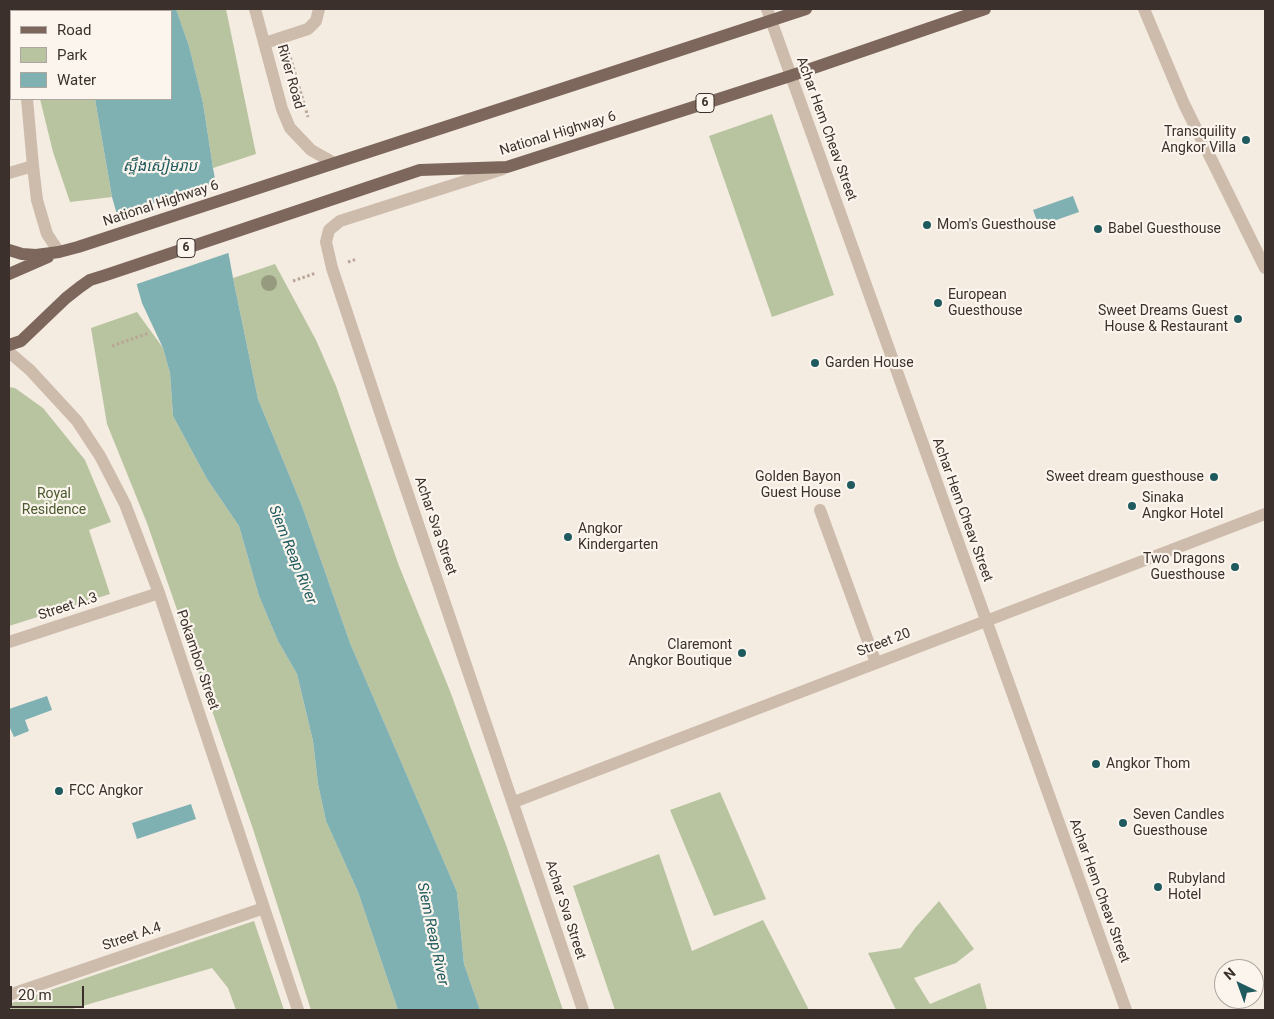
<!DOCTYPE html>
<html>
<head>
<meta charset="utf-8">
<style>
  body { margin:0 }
  #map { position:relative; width:1274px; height:1019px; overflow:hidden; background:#f4ebe1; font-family:Roboto,sans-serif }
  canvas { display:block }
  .frame { position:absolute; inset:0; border:10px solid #3b302b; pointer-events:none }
  .legend { position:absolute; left:10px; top:10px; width:162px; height:90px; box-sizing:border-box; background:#fbf5ee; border:1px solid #aea6a0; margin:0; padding:6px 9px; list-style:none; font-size:15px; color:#3b302b }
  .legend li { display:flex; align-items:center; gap:10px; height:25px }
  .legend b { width:25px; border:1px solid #aea6a0 }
  .north { position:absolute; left:1214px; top:959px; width:50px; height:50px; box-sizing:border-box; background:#fbf5ee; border:1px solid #aea6a0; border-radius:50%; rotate:318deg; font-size:14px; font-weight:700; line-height:20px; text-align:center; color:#3b302b }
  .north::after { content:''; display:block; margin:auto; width:18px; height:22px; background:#1f5a5e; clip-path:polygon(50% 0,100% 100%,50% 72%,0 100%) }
  .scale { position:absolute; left:10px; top:986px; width:74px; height:22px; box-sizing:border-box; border:2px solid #3b302b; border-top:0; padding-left:6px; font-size:15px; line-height:18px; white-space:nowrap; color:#3b302b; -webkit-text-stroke:4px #fbf5ee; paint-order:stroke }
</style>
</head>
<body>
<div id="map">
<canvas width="1274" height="1019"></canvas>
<div class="frame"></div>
<ul class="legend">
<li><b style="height:6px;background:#7d675c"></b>Road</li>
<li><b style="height:14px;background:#b8c4a0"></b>Park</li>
<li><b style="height:14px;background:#7fb0b2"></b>Water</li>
</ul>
<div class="north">N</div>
<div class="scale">20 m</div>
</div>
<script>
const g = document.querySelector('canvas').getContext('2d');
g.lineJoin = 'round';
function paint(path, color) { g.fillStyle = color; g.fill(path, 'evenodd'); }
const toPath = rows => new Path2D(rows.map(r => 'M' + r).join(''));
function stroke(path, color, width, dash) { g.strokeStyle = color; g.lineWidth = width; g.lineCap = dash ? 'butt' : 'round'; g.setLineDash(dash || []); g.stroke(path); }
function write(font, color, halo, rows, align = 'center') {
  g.font = font + ' Roboto,"Noto Sans Khmer",sans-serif'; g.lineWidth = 4.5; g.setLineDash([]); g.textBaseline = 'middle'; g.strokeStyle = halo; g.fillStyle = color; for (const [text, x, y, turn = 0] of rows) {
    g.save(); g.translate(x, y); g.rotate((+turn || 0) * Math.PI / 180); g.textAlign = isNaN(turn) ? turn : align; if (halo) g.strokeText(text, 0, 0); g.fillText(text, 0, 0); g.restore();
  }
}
const green = toPath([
  [176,9,226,9,256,154,213,168,203,103,189,46],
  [40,99,95,99,112,197,70,202,53,152],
  [772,114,834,295,772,317,709,136],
  [275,264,316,340,336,386,399,566,450,691,506,845,563,1010,480,1010,464,964,457,892,350,643,302,506,258,399,233,278],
  [137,312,163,348,170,373,173,416,207,479,239,526,259,596,278,641,297,674,313,741,318,784,326,821,358,892,398,1010,311,1010,253,829,147,523,107,424,91,328],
  [9,387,15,388,43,408,85,460,111,522,89,530,110,594,9,626],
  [720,792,766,899,714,916,670,810],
  [659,854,692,951,763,920,809,1010,615,1010,573,886],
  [939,901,974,949,956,963,914,978,930,1004,980,983,987,1010,896,1010,868,953,901,948,915,928],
  [254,921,284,1010,236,1010,228,988,212,968,69,1010,9,1010,9,1004]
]);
const water = toPath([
  [79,9,176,9,189,46,203,103,213,168,233,278,258,399,302,506,350,643,457,892,464,964,480,1010,398,1010,358,892,326,821,318,784,313,741,297,674,278,641,259,596,239,526,207,479,173,416,170,373,163,348,142,303,112,197,95,99,171,99,171,11,79,11],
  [1073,196,1079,212,1039,226,1033,210],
  [47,696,52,710,25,720,29,731,14,737,9,726,9,709],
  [191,804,196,819,137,839,132,823]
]);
const pier = toPath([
  [218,182,231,252,134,285,115,216]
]);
const path = toPath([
  [289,53,308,117],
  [348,262,357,259],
  [293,281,316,273],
  [112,346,149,333]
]);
const minor = toPath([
  [255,9,282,109,290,128,311,150,334,163],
  [767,9,1126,1010],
  [1144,9,1184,104,1265,268],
  [9,33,11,42],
  [265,43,308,29,316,21,319,9],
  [33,166,37,200,47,234,59,252],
  [503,169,340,221,329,230,326,242,332,268,380,412,583,1010],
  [9,173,33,166,27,99],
  [9,352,30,370,77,421,100,456,125,504,159,593,298,1010],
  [820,510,876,663],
  [9,642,159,593],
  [514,802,1265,514],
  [9,995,264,908]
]);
const major = toPath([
  [9,250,22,254,36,255,59,252,78,247,806,9],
  [9,274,48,257],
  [9,345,21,341,66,298,80,287,90,280,106,275,420,170,507,167,790,76,985,9]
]);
const trees = [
  [269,283]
];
const markers = [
  [1246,140,5,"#1f5a5e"],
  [927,225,5,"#1f5a5e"],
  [1098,229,5,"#1f5a5e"],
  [938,303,5,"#1f5a5e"],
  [1238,319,5,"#1f5a5e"],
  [815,363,5,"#1f5a5e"],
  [1214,477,5,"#1f5a5e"],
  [851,485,5,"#1f5a5e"],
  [1132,506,5,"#1f5a5e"],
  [568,537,5,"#1f5a5e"],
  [1235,567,5,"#1f5a5e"],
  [742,653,5,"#1f5a5e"],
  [1096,764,5,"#1f5a5e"],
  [59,791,5,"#1f5a5e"],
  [1123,823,5,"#1f5a5e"],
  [1158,887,5,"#1f5a5e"]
];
const shields = [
  [705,103,18],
  [186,248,18]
];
const shieldNames = [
  ["6",705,103],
  ["6",186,248]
];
const streetNames = [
  ["River Road",290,77,74],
  ["Achar Hem Cheav Street",826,129,70],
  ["National Highway 6",558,134,-17],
  ["National Highway 6",161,204,-18],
  ["Achar Hem Cheav Street",962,510,70],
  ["Achar Sva Street",435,526,71],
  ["Street A.3",68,607,-18],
  ["Street 20",884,643,-21],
  ["Pokambor Street",197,660,71],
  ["Achar Hem Cheav Street",1099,891,70],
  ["Achar Sva Street",565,910,72],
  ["Street A.4",132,937,-19]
];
const poiNames = [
  ["Transquility",1236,132,"right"],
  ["Angkor Villa",1236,148,"right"],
  ["Mom's Guesthouse",937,225],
  ["Babel Guesthouse",1108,229],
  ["European",948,295],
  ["Guesthouse",948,311],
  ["Sweet Dreams Guest",1228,311,"right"],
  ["House & Restaurant",1228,327,"right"],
  ["Garden House",825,363],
  ["Golden Bayon",841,477,"right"],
  ["Guest House",841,493,"right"],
  ["Sweet dream guesthouse",1204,477,"right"],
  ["Sinaka",1142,498],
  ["Angkor Hotel",1142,514],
  ["Angkor",578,529],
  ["Kindergarten",578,545],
  ["Two Dragons",1225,559,"right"],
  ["Guesthouse",1225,575,"right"],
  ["Claremont",732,645,"right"],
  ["Angkor Boutique",732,661,"right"],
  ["Angkor Thom",1106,764],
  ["FCC Angkor",69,791],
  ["Seven Candles",1133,815],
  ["Guesthouse",1133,831],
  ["Rubyland",1168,879],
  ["Hotel",1168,895]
];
const parkNames = [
  ["Royal",54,494],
  ["Residence",54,510]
];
const waterNames = [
  ["ស្ទឹងសៀមរាប",160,167],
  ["Siem Reap River",292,555,68],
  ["Siem Reap River",432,934,78]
];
paint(green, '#b8c4a0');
paint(water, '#7fb0b2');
paint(pier, '#f4ebe1');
stroke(path, '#b9a596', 3, [2.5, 2.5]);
stroke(minor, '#cdbbac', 12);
stroke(major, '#7d675c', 12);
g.fillStyle = '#969b7f';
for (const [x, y] of trees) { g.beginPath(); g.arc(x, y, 8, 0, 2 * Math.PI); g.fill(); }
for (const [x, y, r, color] of markers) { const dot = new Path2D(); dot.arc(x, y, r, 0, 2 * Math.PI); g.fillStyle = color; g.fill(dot); stroke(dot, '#fbf5ee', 2); }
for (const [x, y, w] of shields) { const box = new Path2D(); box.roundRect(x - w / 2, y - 9.5, w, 19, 4); g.fillStyle = '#fbf5ee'; g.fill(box); stroke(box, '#3b302b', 1); }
write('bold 12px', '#3b302b', null, shieldNames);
write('14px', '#3b302b', '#fbf5ee', streetNames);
write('14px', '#3b302b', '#fbf5ee', poiNames, 'left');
write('14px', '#4a5a2e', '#fbf5ee', parkNames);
write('italic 15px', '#1f5a5e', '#fbf5ee', waterNames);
</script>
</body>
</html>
